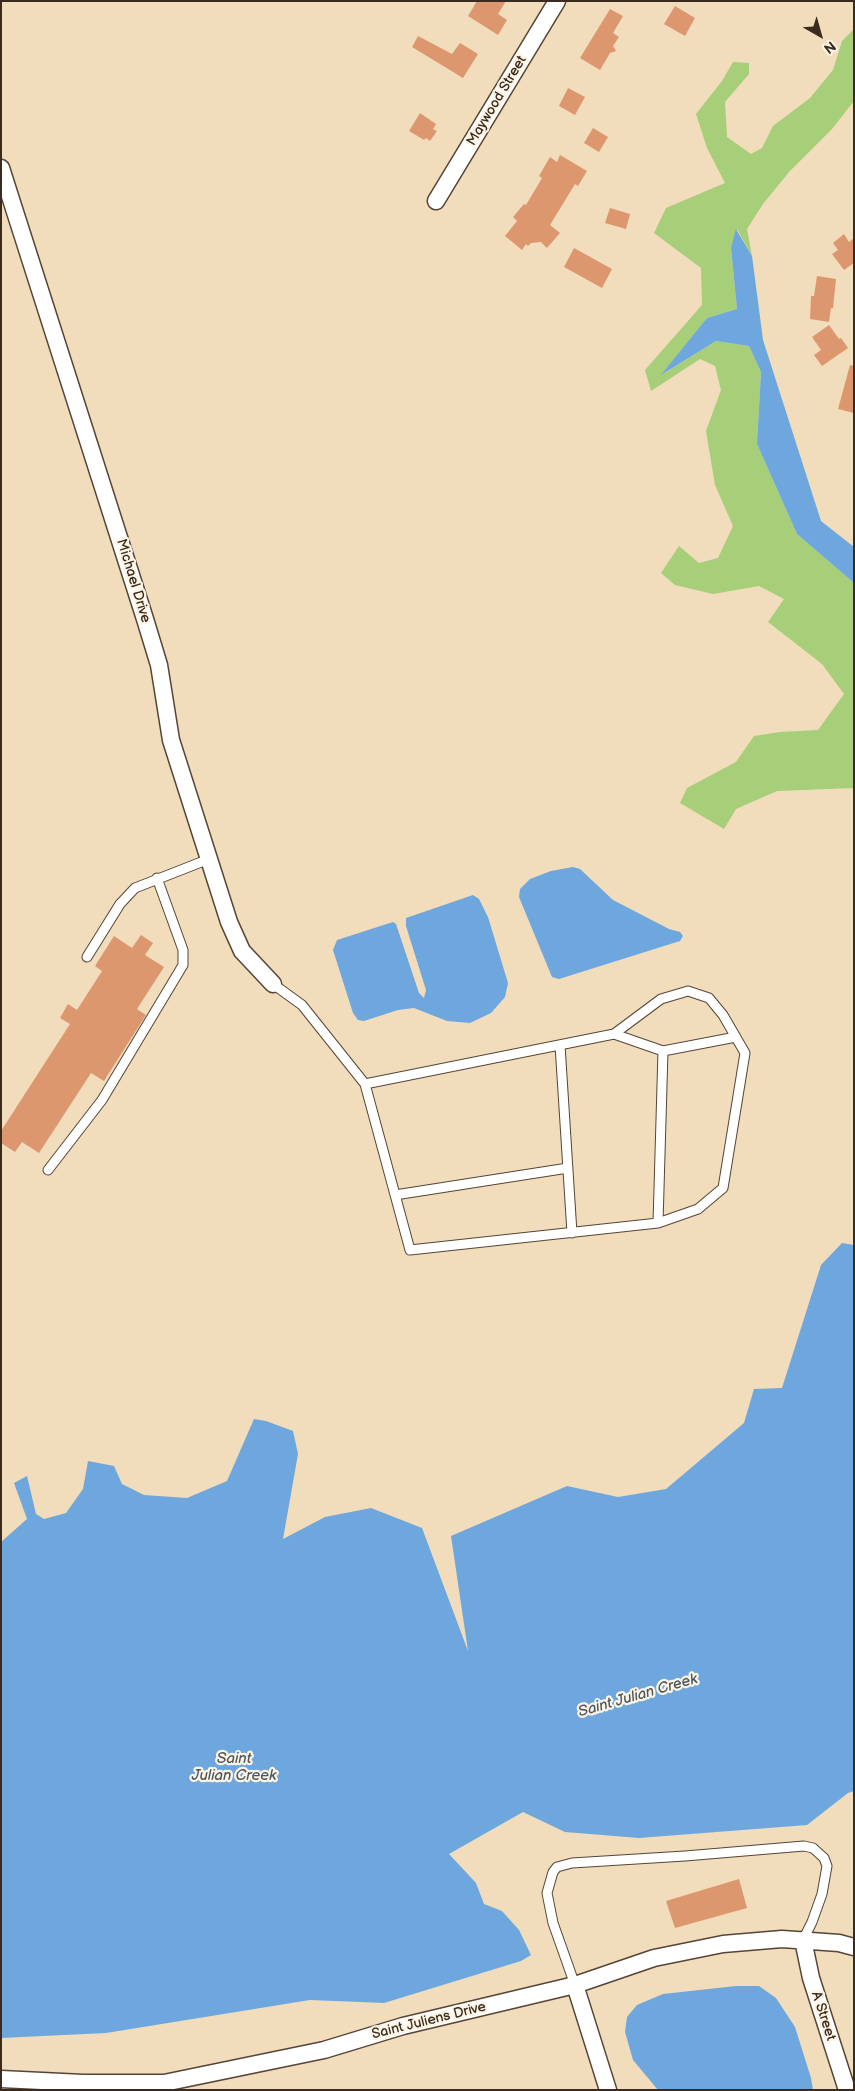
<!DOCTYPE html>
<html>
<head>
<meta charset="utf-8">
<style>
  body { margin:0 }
  #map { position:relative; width:855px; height:2091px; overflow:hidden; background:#f1dcbc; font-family:"Balsamiq Sans",sans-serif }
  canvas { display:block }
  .frame { position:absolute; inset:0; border:2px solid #3b2a1e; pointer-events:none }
  .north { position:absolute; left:795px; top:10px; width:50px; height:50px; -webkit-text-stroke:4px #fcf5e5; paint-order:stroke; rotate:142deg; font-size:14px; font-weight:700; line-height:20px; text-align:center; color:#3b2a1e }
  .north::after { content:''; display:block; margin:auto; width:18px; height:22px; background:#3b2a1e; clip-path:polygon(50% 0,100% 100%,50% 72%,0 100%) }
</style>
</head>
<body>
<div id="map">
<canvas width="855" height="2091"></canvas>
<div class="frame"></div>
<div class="north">N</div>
</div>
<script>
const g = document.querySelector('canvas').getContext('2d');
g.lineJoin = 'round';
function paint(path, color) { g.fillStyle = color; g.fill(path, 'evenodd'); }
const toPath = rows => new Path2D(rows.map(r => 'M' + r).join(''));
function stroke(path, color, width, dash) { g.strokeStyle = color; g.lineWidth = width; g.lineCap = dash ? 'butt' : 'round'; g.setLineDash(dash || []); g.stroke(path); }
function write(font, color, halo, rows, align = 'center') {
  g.font = font + ' "Balsamiq Sans",sans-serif'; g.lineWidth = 4.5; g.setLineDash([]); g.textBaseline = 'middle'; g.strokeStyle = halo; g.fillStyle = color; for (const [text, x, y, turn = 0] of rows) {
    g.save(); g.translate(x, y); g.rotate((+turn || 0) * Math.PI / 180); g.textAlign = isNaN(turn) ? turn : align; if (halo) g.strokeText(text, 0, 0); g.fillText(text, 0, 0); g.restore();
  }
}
const green = toPath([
  [854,29,854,101,832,129,789,172,763,204,747,229,752,256,737,229,731,249,737,309,707,318,663,374,716,341,749,346,761,372,757,444,797,534,854,583,854,788,777,791,736,809,724,829,680,803,687,788,736,762,754,736,780,732,818,730,844,694,822,664,768,622,784,599,759,586,713,594,675,585,661,573,679,546,699,563,718,558,733,526,715,485,706,431,721,390,715,366,700,359,651,391,645,370,702,305,701,268,654,233,666,208,725,183,707,148,696,114,722,81,733,62,749,63,749,74,725,102,727,137,751,154,762,148,773,126,810,98,833,70,842,41]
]);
const water = toPath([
  [736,229,752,256,763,340,821,521,854,547,854,583,797,534,757,444,761,372,749,346,716,341,661,375,707,318,737,309,731,248],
  [573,867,580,869,613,900,669,929,680,932,683,936,680,941,559,979,552,977,519,897,520,889,530,879,551,871],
  [473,895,479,899,488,917,508,983,505,997,491,1013,470,1023,447,1021,414,1008,398,1010,364,1021,358,1020,353,1013,333,950,337,940,393,922,396,924,419,993,424,998,426,990,406,926,406,918],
  [842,1243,854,1245,854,1791,848,1793,807,1825,639,1838,565,1832,523,1812,449,1854,476,1883,484,1904,502,1911,519,1930,531,1955,521,1961,384,2003,310,2000,106,2033,1,2038,1,1542,27,1519,14,1483,27,1476,36,1514,44,1519,66,1513,83,1489,88,1461,114,1466,122,1484,144,1495,187,1498,227,1481,254,1419,266,1421,293,1431,298,1454,283,1539,325,1517,371,1508,422,1528,468,1651,451,1536,567,1486,618,1497,666,1489,744,1423,754,1389,782,1388,821,1265],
  [736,1986,759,1986,776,1998,795,2027,811,2078,813,2090,658,2090,633,2060,625,2032,627,2017,637,2005,663,1994]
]);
const building = toPath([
  [477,1,506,1,498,14,507,20,498,35,468,16],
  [675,6,695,18,685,36,664,24],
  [610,9,623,16,613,33,619,37,613,46,616,51,610,53,600,70,580,58],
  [418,36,452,54,460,43,478,54,463,78,412,47],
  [568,88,585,97,575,115,559,106],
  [420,113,436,124,433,129,437,131,430,141,426,138,424,140,409,131],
  [593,128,608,137,599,152,584,143],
  [560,155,587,171,578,186,575,184,550,225,560,233,547,248,541,242,531,243,528,246,526,244,522,250,505,236,517,221,513,217,524,204,526,205,542,178,539,176,550,157,557,162],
  [610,208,630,214,626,229,605,223],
  [844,234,849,242,854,238,854,263,844,270,832,254,838,250,833,243],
  [574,248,612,269,602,288,564,267],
  [817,276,836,279,833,308,831,308,829,322,810,319,811,296,814,296],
  [829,325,839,339,841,338,848,348,822,366,814,355,821,350,812,337],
  [850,365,854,366,854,413,838,409],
  [141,935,153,943,145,955,164,967,137,1009,146,1015,104,1081,91,1073,39,1153,22,1142,15,1152,1,1143,1,1131,70,1024,60,1018,68,1004,77,1010,102,971,95,966,114,936,132,948],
  [739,1879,747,1908,675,1928,666,1901]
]);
const service = toPath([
  [87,957,120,904,135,888,209,859],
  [273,984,302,1005,365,1084,614,1034,661,999,688,991,709,998,723,1015,745,1053,723,1188,698,1209,658,1223,410,1250,365,1084],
  [614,1034,663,1051,736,1037],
  [560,1045,572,1233],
  [48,1170,102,1100,183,965,183,950,157,878],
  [395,1195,568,1168],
  [658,1223,663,1051],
  [575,1985,553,1923,547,1893,553,1872,557,1867,572,1863,685,1856,804,1846,813,1848,824,1858,827,1866,822,1894,812,1922,803,1940]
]);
const minor = toPath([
  [1,168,145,619,159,665,171,740,229,922,242,951,273,984],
  [436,201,557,1],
  [803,1940,811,1978,847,2090],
  [575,1985,608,2090],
  [1,2079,83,2083,164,2083,324,2050,403,2026,575,1985,654,1958,723,1944,782,1939,839,1943,854,1947]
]);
const streetNames = [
  ["Maywood Street",497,101,-59],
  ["Michael Drive",133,581,73],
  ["A Street",823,2016,72],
  ["Saint Juliens Drive",429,2021,-14]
];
const waterNames = [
  ["Saint Julian Creek",638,1696,-16],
  ["Saint",234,1759],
  ["Julian Creek",234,1776]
];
paint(green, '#a7ce79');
paint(water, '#6da7dd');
paint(building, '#dd976f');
stroke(service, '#564536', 11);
stroke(minor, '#564536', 19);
stroke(service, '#fff', 9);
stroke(minor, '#fff', 16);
write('14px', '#3b2a1e', '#fcf5e5', streetNames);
write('italic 15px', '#4c5661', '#fcf5e5', waterNames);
</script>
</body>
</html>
